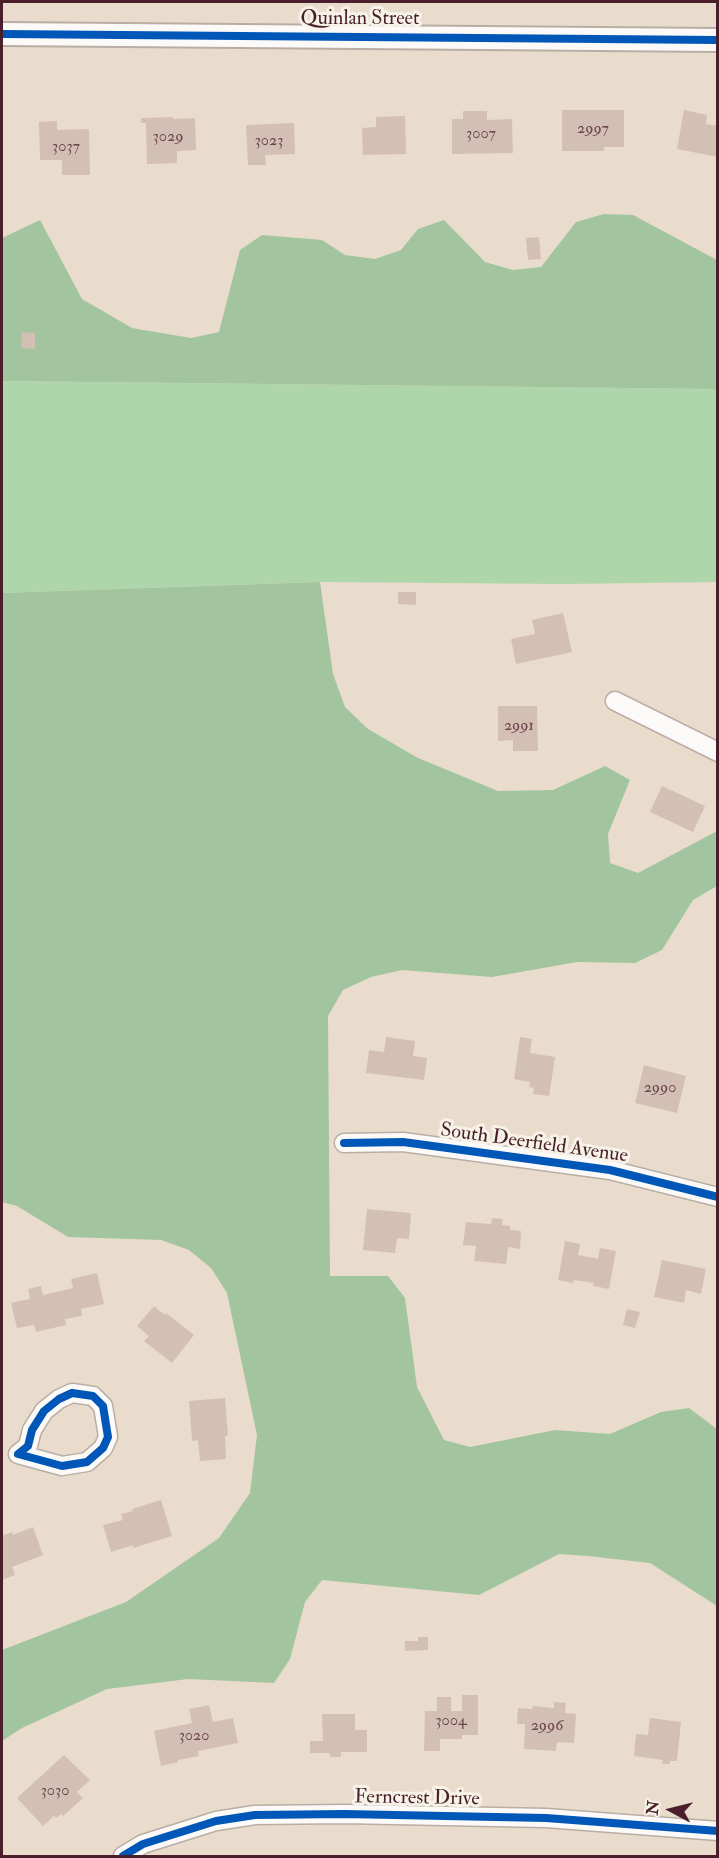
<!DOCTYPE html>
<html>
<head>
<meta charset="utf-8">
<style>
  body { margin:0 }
  #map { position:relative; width:719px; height:1858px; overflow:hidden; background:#e9dccd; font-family:"IM FELL Double Pica",serif }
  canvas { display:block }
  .frame { position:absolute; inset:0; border:3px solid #4a1f2b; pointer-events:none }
  .north { position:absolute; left:641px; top:1780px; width:60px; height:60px; -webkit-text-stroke:4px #f7f3e8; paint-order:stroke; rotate:277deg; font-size:16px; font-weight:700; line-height:24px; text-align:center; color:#4a1f2b }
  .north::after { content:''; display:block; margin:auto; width:21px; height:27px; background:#4a1f2b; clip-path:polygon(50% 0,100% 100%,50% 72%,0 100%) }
</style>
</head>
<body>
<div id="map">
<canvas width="719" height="1858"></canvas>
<div class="frame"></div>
<div class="north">N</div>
</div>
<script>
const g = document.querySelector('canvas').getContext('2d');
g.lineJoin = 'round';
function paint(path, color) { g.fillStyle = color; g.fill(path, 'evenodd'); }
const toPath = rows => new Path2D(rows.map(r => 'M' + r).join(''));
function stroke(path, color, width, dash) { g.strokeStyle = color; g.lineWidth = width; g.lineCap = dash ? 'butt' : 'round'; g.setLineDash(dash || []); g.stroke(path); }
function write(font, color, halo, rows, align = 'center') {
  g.font = font + ' "IM FELL Double Pica",serif'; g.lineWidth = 6; g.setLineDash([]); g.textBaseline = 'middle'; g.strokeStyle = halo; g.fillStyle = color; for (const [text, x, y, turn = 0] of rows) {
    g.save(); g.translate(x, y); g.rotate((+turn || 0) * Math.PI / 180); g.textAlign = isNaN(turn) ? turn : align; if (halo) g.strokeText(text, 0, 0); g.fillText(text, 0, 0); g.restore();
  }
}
const green = toPath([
  [2,381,717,389,717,582,564,584,320,582,2,593]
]);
const forest = toPath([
  [604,214,633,215,717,260,717,389,2,381,2,238,40,220,82,299,132,328,191,338,219,332,240,250,262,235,322,240,345,255,375,259,401,250,418,229,444,220,485,262,513,270,541,267,576,222],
  [320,582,333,674,345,707,368,729,418,758,498,791,553,790,605,766,630,780,608,834,610,863,638,873,717,831,717,886,693,900,662,950,635,963,577,962,492,977,402,970,371,977,343,990,328,1016,330,1276,388,1276,405,1298,417,1387,444,1440,470,1447,555,1430,610,1434,661,1412,689,1408,717,1429,717,1606,650,1563,588,1556,559,1554,479,1595,322,1580,305,1602,290,1659,274,1683,188,1679,107,1689,22,1728,2,1741,2,1650,126,1602,219,1538,250,1493,257,1435,227,1293,211,1268,189,1250,161,1240,68,1237,17,1206,2,1202,2,593]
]);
const building = toPath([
  [562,110,624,110,624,147,604,147,604,151,562,151],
  [684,110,707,115,706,124,718,126,718,157,677,149],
  [463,111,487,111,487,120,512,119,513,153,452,154,452,119,463,119],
  [405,116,406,154,363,155,362,128,376,127,376,117],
  [173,117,173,119,195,118,196,150,177,151,177,163,147,164,146,123,141,123,141,118],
  [57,121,57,130,89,129,90,175,62,175,62,160,40,160,39,122],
  [294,123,295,154,265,155,266,165,248,165,246,125],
  [539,237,541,259,528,260,526,238],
  [22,332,35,333,35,349,21,348],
  [398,592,416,592,416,605,398,604],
  [563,613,572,652,516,664,511,639,535,634,532,620],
  [498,706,537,706,538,751,513,751,513,740,498,741],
  [662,786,705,806,693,832,650,812],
  [386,1037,415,1041,413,1056,427,1058,424,1080,366,1073,369,1050,384,1052],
  [520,1037,532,1039,530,1053,555,1057,549,1096,533,1094,534,1088,529,1087,530,1082,514,1079],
  [644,1065,686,1076,677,1113,635,1103],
  [367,1209,411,1213,409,1239,397,1238,395,1253,363,1250],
  [492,1218,503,1219,502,1225,510,1226,510,1230,521,1231,520,1249,508,1247,506,1264,474,1261,476,1246,463,1245,466,1222,491,1224],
  [565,1241,580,1244,578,1255,598,1259,600,1248,616,1251,609,1289,593,1286,594,1283,574,1280,573,1283,558,1280],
  [662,1260,706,1269,701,1294,686,1290,684,1303,654,1297],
  [97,1273,104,1304,81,1309,82,1316,65,1319,66,1325,36,1332,34,1325,17,1328,11,1303,30,1299,28,1289,41,1286,43,1295,73,1288,71,1279],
  [154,1306,165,1315,166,1313,194,1335,172,1363,144,1341,149,1336,137,1326],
  [627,1309,640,1312,635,1328,623,1325],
  [225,1398,228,1435,225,1436,226,1459,200,1461,198,1440,192,1441,189,1401],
  [161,1500,172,1536,133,1548,133,1545,111,1552,103,1525,123,1520,121,1514,133,1511,132,1509],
  [33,1527,43,1555,12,1567,15,1575,2,1580,2,1536,12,1532,13,1535],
  [418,1637,428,1637,428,1650,405,1651,405,1641,418,1641],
  [462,1695,478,1695,478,1735,462,1735,462,1739,440,1739,440,1751,424,1751,425,1711,437,1711,437,1697,451,1697,451,1711,462,1711],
  [554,1702,566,1703,565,1713,576,1714,574,1743,557,1742,556,1751,524,1749,525,1724,517,1724,518,1708,532,1709,533,1706,554,1708],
  [209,1705,213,1722,233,1718,238,1743,198,1751,199,1756,178,1760,178,1762,161,1766,154,1731,192,1723,189,1709],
  [322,1714,355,1714,355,1730,367,1730,367,1752,341,1752,341,1757,330,1757,329,1753,310,1753,310,1741,323,1741],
  [650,1718,681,1722,677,1761,670,1761,670,1764,662,1764,663,1760,634,1756,636,1734,648,1735],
  [64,1755,90,1780,77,1792,83,1798,63,1816,61,1814,56,1818,54,1816,43,1826,17,1798]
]);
const minor = toPath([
  [615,701,718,752],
  [344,1143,403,1142,610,1170,718,1197],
  [72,1393,93,1396,103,1406,108,1437,103,1448,87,1462,62,1466,18,1454,28,1446,32,1430,44,1411,59,1399,72,1393],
  [123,1856,143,1844,216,1821,255,1815,344,1814,546,1818,718,1831]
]);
const tertiary = toPath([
  [2,34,718,40]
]);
const cycleway = toPath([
  [2,34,718,40],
  [344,1143,403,1142,610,1170,718,1197],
  [72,1393,93,1396,103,1406,108,1437,103,1448,87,1462,62,1466,18,1454,28,1446,32,1430,44,1411,59,1399,72,1393],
  [123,1856,143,1844,216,1821,255,1815,344,1814,546,1818,718,1831]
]);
const numberNames = [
  ["2997",593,130],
  ["3007",481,135],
  ["3029",168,138],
  ["3023",269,142],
  ["3037",66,148],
  ["2991",519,727],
  ["2990",660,1089],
  ["3004",451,1722],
  ["2996",547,1727],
  ["3020",194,1737],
  ["3030",55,1792]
];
const streetNames = [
  ["Quinlan Street",360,20],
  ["South Deerfield Avenue",534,1144,8],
  ["Ferncrest Drive",417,1799,1]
];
paint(green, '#afd5ab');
paint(forest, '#a2c59f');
paint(building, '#d4bfb5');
stroke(minor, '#b9ada4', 21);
stroke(tertiary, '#b9ada4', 26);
stroke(minor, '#fcfaf8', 18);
stroke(tertiary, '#fcfaf8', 22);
stroke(cycleway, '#0057b8', 8);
write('16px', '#6c474e', null, numberNames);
write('20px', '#4a1f2b', '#f7f3e8', streetNames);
</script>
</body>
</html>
